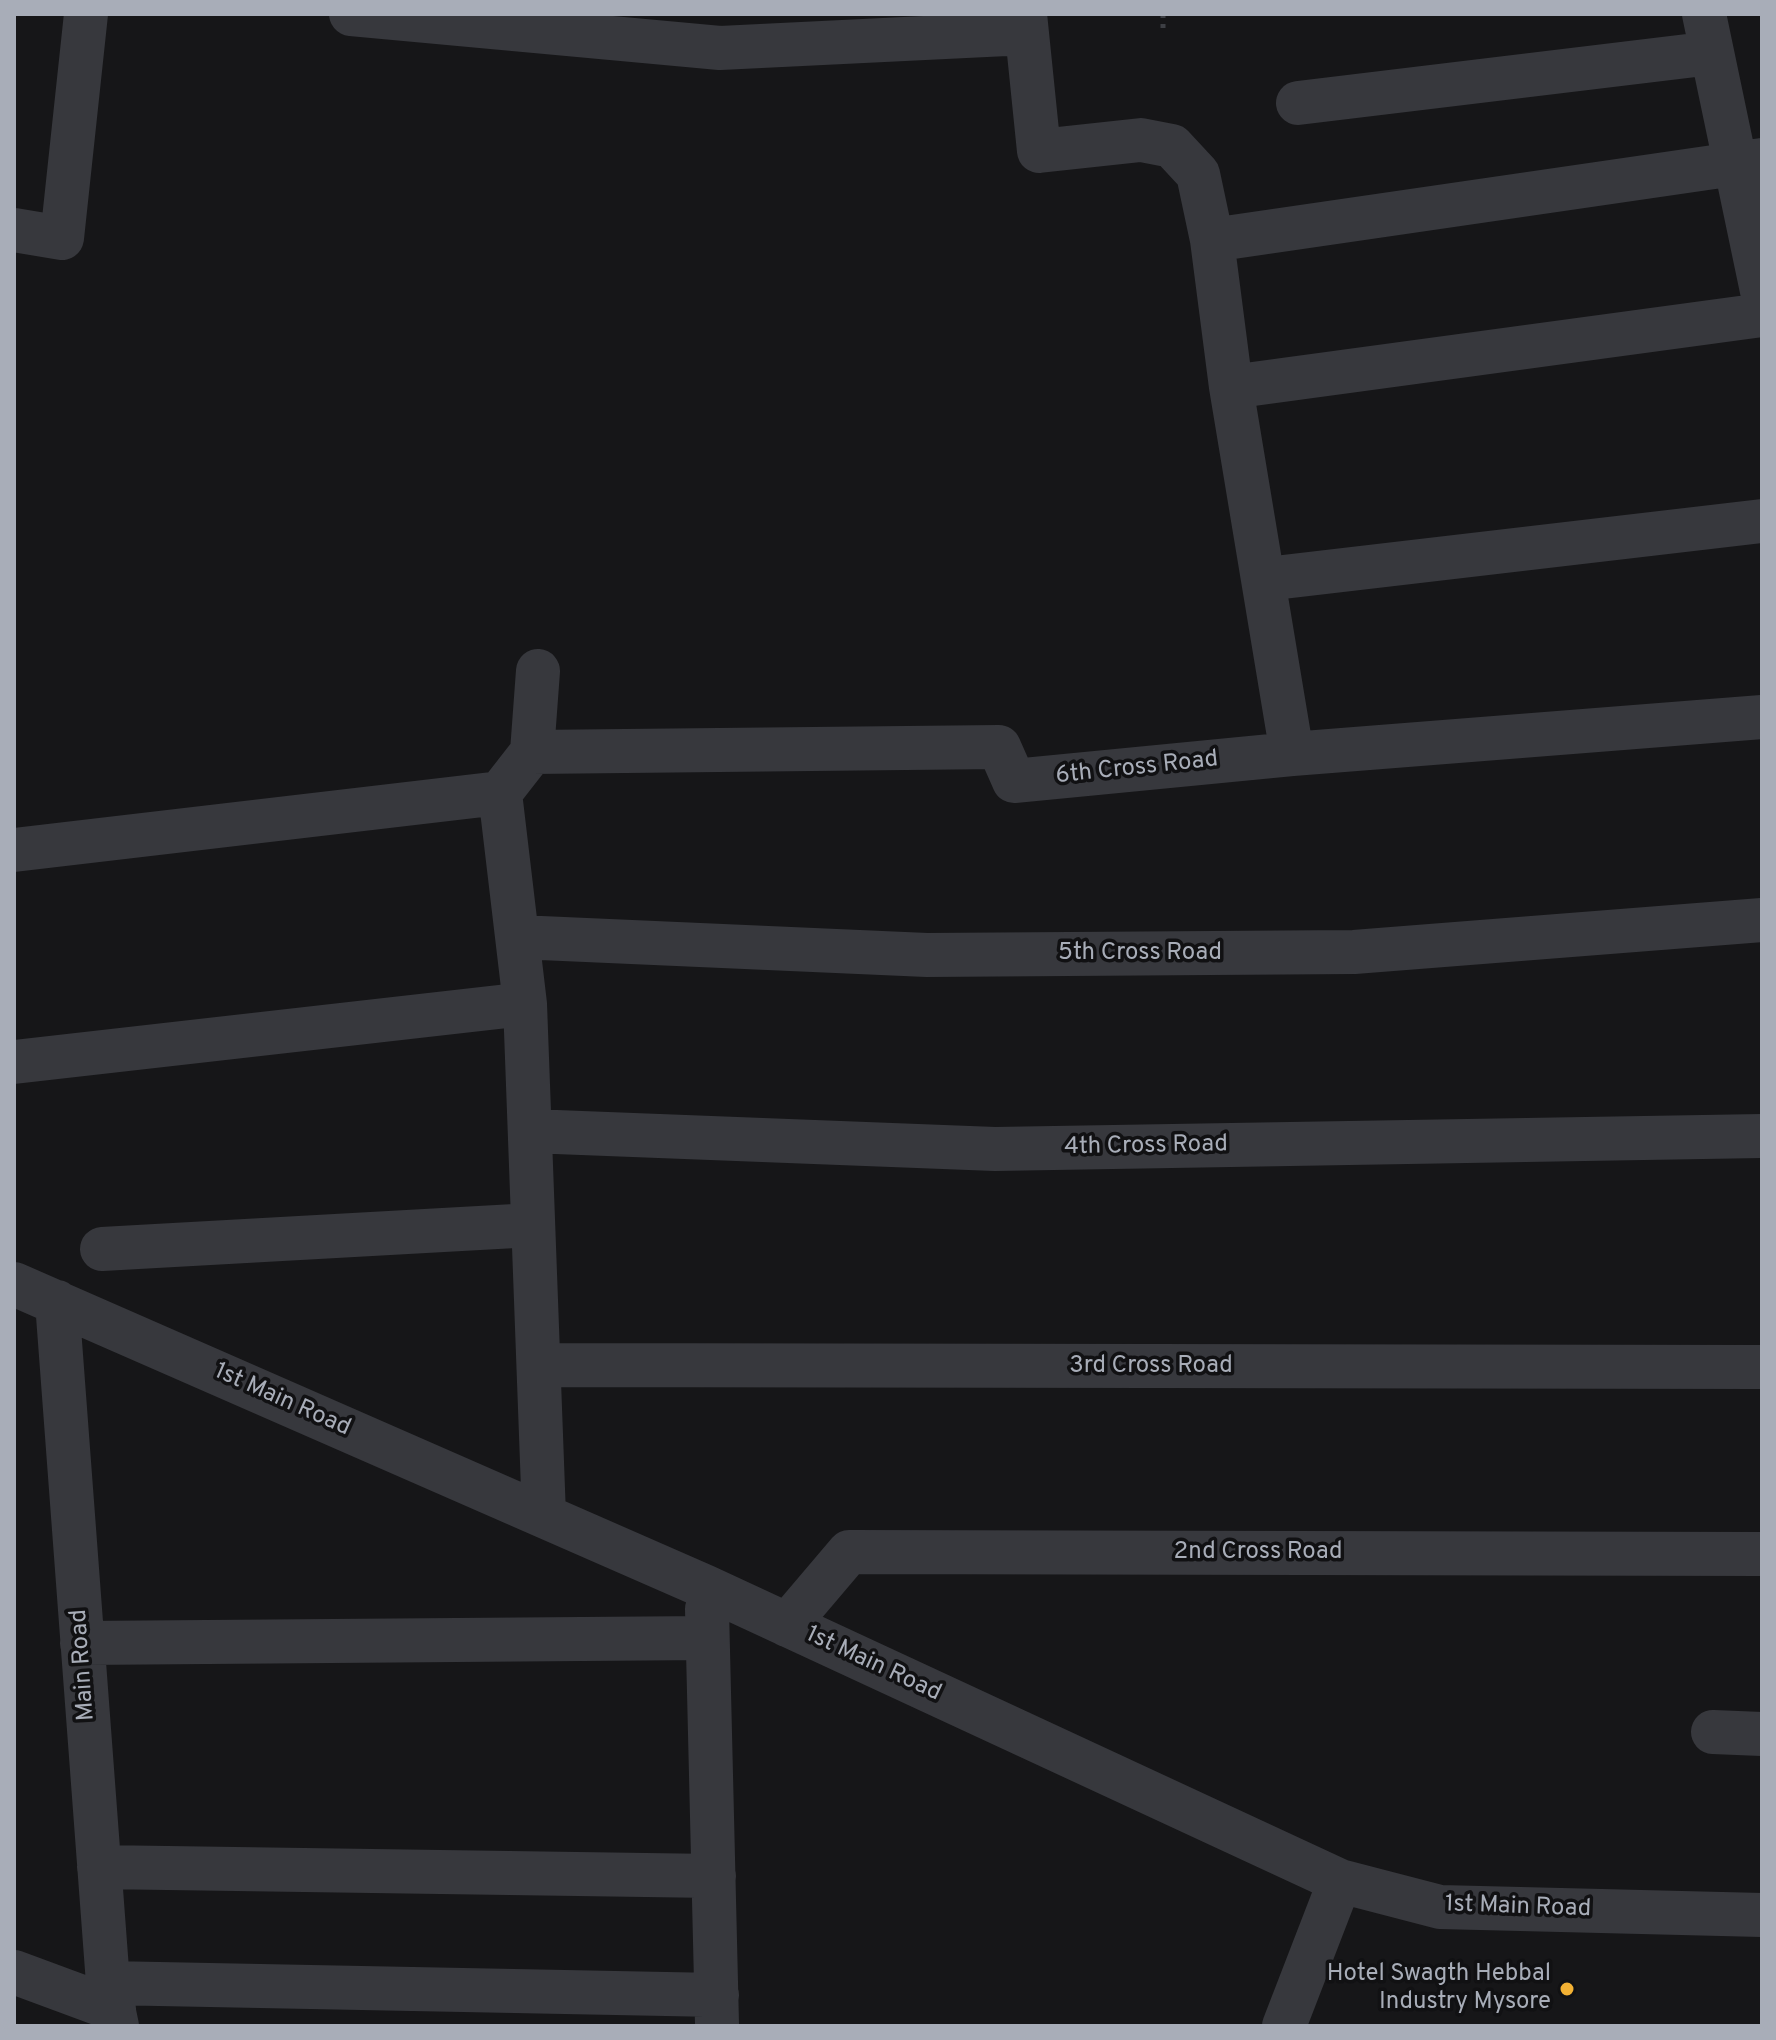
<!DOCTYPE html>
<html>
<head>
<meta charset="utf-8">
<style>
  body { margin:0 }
  #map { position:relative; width:1776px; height:2040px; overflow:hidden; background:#161618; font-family:Overpass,sans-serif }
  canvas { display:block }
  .frame { position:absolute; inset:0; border:16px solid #a8adb8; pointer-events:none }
</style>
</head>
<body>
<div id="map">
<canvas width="1776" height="2040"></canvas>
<div class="frame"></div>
</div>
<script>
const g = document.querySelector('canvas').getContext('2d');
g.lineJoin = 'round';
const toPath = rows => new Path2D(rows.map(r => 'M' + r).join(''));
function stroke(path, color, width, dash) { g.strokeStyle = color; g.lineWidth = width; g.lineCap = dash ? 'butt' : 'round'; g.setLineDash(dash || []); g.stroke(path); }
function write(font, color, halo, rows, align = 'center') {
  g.font = font + ' Overpass,sans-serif'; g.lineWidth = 7; g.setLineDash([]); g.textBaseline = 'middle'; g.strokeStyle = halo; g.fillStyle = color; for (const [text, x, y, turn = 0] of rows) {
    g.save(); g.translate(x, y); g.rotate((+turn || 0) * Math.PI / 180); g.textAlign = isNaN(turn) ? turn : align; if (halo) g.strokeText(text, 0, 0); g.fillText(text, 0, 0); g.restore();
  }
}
const path = toPath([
  [1163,14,1163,33]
]);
const minor = toPath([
  [351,14,720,48,1027,33],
  [1025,14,1039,151,1141,140,1172,146,1198,174,1212,240,1231,387,1292,754],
  [1704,14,1762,291],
  [1298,103,1712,53],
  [14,230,62,238,86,14],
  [1212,240,1762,160],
  [1231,387,1762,315],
  [1266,579,1762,521],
  [538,671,532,752,500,793,525,1004,544,1516],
  [532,752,999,747,1014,781,1292,754,1762,717],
  [14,850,500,793],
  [518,937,927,955,1354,952,1762,920],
  [14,1062,525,1004],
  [530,1131,995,1149,1762,1136],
  [102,1249,533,1225],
  [14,1284,706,1587,1340,1881,1440,1907,1762,1915],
  [57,1302,108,1983,117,2026],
  [539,1365,1762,1367],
  [707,1609,717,2024],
  [787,1625,849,1552,1762,1554],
  [82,1643,707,1638],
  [1713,1732,1762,1734],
  [99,1867,714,1876],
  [14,1972,114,2009],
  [108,1983,717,1995],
  [1284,2026,1340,1881]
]);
const markers = [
  [1567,1989,8,"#f2b134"]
];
const streetNames = [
  ["6th Cross Road",1137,769,-6],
  ["5th Cross Road",1140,954],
  ["4th Cross Road",1146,1147,-1],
  ["3rd Cross Road",1151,1367],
  ["1st Main Road",282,1401,24],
  ["2nd Cross Road",1258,1553],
  ["Main Road",84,1665,-94],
  ["1st Main Road",873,1665,25],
  ["1st Main Road",1518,1908,2]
];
const poiNames = [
  ["Hotel Swagth Hebbal",1551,1975],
  ["Industry Mysore",1551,2003]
];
stroke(path, '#3d3f44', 5, [4, 6]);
stroke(minor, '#37383d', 44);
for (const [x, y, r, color] of markers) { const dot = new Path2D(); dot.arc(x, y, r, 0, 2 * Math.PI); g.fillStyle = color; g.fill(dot); stroke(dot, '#111113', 3); }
write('24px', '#a8adb8', '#111113', streetNames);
write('24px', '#a8adb8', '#111113', poiNames, 'right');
</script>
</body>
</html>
